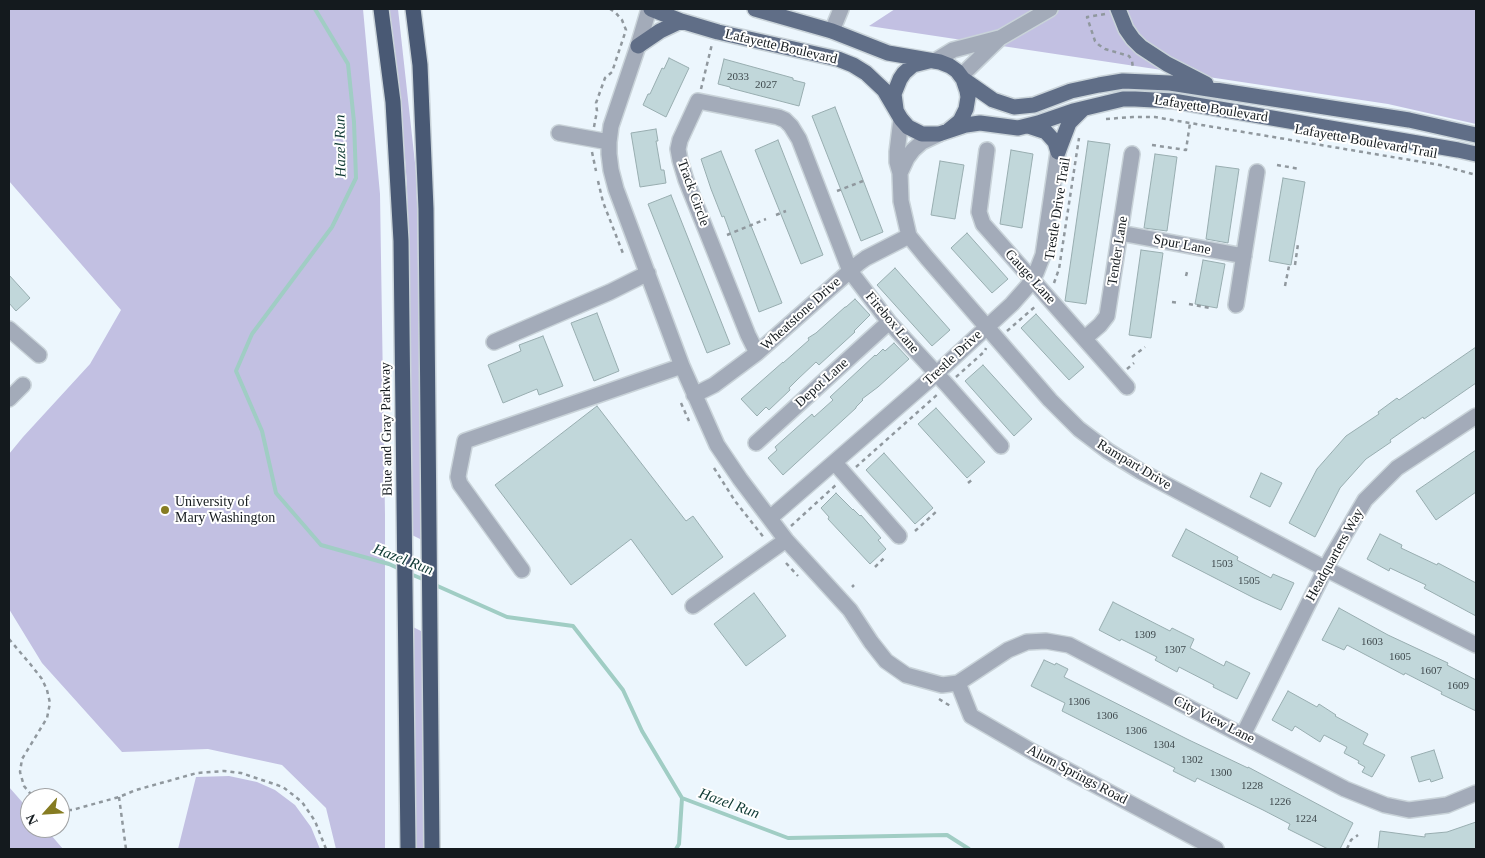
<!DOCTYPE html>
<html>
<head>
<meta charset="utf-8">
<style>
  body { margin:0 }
  #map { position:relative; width:1485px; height:858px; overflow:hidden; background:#ecf6fd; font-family:Georgia,serif }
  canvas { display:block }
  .frame { position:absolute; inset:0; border:10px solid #141a1e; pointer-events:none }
  .north { position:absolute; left:20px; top:788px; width:50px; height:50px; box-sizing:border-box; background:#fff; border:1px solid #a1a3a5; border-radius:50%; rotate:244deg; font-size:14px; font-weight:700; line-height:20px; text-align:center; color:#141a1e }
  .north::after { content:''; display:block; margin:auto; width:18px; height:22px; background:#867c22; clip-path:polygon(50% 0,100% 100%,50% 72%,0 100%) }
</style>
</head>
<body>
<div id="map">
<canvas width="1485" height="858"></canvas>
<div class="frame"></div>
<div class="north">N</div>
</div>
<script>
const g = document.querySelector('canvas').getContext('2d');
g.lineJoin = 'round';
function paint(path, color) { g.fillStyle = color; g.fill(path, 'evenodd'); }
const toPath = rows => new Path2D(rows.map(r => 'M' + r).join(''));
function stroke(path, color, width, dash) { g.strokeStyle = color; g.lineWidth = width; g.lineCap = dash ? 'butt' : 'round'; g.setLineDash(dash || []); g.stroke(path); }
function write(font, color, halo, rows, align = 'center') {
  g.font = font + ' Georgia,serif'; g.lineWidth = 4; g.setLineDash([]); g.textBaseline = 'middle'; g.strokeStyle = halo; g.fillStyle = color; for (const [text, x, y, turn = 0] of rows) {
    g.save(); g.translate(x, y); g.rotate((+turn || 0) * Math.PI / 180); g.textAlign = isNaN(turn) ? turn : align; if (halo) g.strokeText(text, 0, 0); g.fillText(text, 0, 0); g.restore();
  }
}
const green = toPath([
  [9,9,363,9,380,194,385,515,385,849,336,849,326,808,282,765,208,749,122,752,42,663,9,609,9,454,23,437,90,364,121,310,9,181],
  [389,9,398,9,416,172,417,202,422,540,412,535,407,186,402,118],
  [895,9,1476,9,1476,124,1388,104,869,26],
  [413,627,423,632,425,849,415,849],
  [229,776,257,782,275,790,295,805,311,827,320,849,178,849,196,777],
  [9,787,30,811,30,828,45,828,63,849,9,849]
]);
const stream = toPath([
  [315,9,348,64,354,122,356,178,332,227,252,334,236,371,262,431,276,493,321,545,389,564,402,570],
  [408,573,425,580],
  [433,584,507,617,573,626,623,690,642,731,682,798,788,838,947,835,969,849],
  [676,849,679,844,682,798]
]);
const building = toPath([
  [669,58,689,68,666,117,643,105,648,94,650,94,662,68,664,69,669,58],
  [724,59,793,78,793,80,805,83,799,106,730,88,730,87,718,84,724,59],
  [835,107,883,232,861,241,812,116,835,107],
  [656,129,658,141,656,141,661,170,664,170,666,183,640,187,631,133,656,129],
  [778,140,823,255,801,264,755,150,778,140],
  [1088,141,1110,144,1086,304,1065,301,1088,141],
  [1011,150,1033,154,1022,228,1000,224,1011,150],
  [721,151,782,303,759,312,724,216,722,217,711,189,701,159,721,151],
  [1155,154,1177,157,1167,231,1144,228,1155,154],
  [940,161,964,165,955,219,931,215,940,161],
  [1216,166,1239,169,1228,243,1206,239,1216,166],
  [1283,178,1305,182,1291,265,1269,261,1283,178],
  [671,195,730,344,707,353,648,204,671,195],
  [967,233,1008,279,992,293,951,248,967,233],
  [1141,250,1163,253,1151,338,1129,335,1141,250],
  [1203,260,1225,264,1217,308,1195,304,1203,260],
  [895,268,950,330,932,346,877,285,895,268],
  [9,275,30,298,16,311,9,303,9,275],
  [855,299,870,315,854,331,855,332,819,365,816,362,798,379,789,388,790,390,769,410,766,407,757,416,741,399,783,362,783,363,809,340,808,338,816,333,845,307,846,307,855,299],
  [597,313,619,371,594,381,571,323,597,313],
  [1036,314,1084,367,1069,380,1021,328,1036,314],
  [543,336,563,386,539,395,537,389,503,403,488,365,521,351,519,345,543,336],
  [894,343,909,359,878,387,862,399,863,400,856,407,856,408,783,475,768,458,777,450,775,447,812,414,814,417,833,400,830,397,875,355,876,356,883,349,885,351,894,343],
  [1476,347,1476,383,1424,419,1423,417,1390,440,1391,442,1366,459,1340,488,1315,537,1289,523,1317,469,1346,436,1379,414,1378,412,1397,398,1399,400,1476,347],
  [983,365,1032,419,1014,436,965,381,983,365],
  [597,406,686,521,693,516,723,557,672,595,631,539,571,585,495,485,597,406],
  [936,408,985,462,967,478,918,424,936,408],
  [1476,450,1476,492,1436,520,1416,491,1476,450],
  [884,453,933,508,915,524,866,470,884,453],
  [1261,473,1282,483,1270,507,1250,497,1261,473],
  [836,493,853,510,853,509,860,516,861,515,881,538,878,540,886,549,870,564,828,519,829,517,821,508,836,493],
  [1186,529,1238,557,1237,560,1271,578,1273,574,1294,583,1281,610,1254,598,1172,556,1186,529],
  [1380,534,1402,545,1401,548,1437,565,1438,563,1476,583,1476,616,1424,588,1426,585,1390,568,1389,571,1367,559,1380,534],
  [754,593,786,636,746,666,714,624,754,593],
  [1113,602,1170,631,1172,628,1194,639,1190,648,1224,666,1226,661,1250,673,1237,699,1213,687,1214,685,1179,667,1177,672,1155,660,1157,657,1121,639,1120,641,1099,630,1113,602],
  [1339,608,1388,635,1448,663,1447,665,1476,680,1476,711,1441,694,1442,692,1405,673,1404,675,1347,645,1344,650,1322,640,1339,608],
  [1044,660,1055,665,1056,663,1068,669,1064,677,1189,740,1248,768,1248,767,1353,823,1340,849,1328,849,1288,829,1290,824,1263,810,1197,778,1195,782,1173,771,1175,768,1062,711,1065,703,1031,686,1044,660],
  [1288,691,1317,707,1319,704,1336,715,1335,716,1368,734,1363,744,1385,755,1372,777,1362,772,1365,767,1358,763,1359,761,1344,753,1347,747,1324,735,1320,742,1295,726,1292,731,1272,720,1288,691],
  [1434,750,1443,778,1431,782,1430,779,1419,782,1411,757,1434,750],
  [1476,822,1476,849,1378,849,1380,831,1425,837,1425,834,1447,832,1476,822]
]);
const path = toPath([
  [1105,14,1087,17,1095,41,1099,45,1105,49,1129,56,1132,61,1133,68],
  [701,89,712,44],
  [1106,119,1133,117,1155,117,1172,120,1440,165,1476,175],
  [594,127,597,111,596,103,605,78,612,72,626,30,622,20,615,12,610,9],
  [1152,145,1186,150,1190,123],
  [592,152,596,171],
  [1277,165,1300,169],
  [598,181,603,202,624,256],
  [837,191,863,181],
  [776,215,786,211],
  [727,235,766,219],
  [1295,265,1298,244],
  [1186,276,1187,272],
  [1054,283,1059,269,1079,138],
  [1285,286,1289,266],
  [1172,302,1179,303],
  [1189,304,1210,308],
  [1007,331,1037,305],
  [1132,357,1145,347],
  [1127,369,1134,363],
  [956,377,985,351,986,348],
  [681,403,689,421],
  [856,467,938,394],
  [714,468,735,501,765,539],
  [968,483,973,479],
  [791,526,837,484],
  [915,531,938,510],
  [786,563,798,576],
  [875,567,886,556],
  [852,587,854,585],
  [9,639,31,665,42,679,47,690,50,703,47,718,22,759,20,772,24,786,34,798],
  [939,699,952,707],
  [119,797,126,849],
  [60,810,72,810,119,797,136,790,197,773,224,771,241,773,283,787,302,802,315,821,326,849],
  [1347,849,1351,840,1358,835]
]);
const minor = toPath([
  [649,9,638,46,611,126,609,142,609,154,611,170,616,189,682,366,717,445,740,479,786,540,850,610,871,642,886,661,906,675,942,685,958,683,1008,650,1027,642,1046,641,1069,645,1345,789,1385,805,1409,810,1447,805,1476,793],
  [832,31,841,9],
  [935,61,953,50,999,38],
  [961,76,1000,38,1050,9],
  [901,119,897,152,897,162,900,173,901,201,909,236,927,258,1050,400,1079,429,1108,451,1140,471,1326,569,1476,645],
  [559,133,609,142],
  [987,150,979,212,983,224,1127,387],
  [900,173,907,158,913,150,922,142,939,134],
  [1120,233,1244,256],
  [1236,305,1257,172],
  [9,329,39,355],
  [1085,338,1100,325,1107,316,1132,154],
  [494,342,610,292,648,273],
  [757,353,748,335,686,180,680,160,678,149,680,140,698,101,778,117,785,120,791,126,799,139,850,271,889,322,947,385,1001,446],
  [694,395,714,385,757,353,859,263,866,258,909,236],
  [9,399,23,385],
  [756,443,889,322],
  [835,463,899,536],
  [770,518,936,374,1012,304,1027,287,1036,273,1043,255,1058,152],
  [522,570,460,484,458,477,459,471,465,441,682,366],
  [693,606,786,540],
  [958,683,971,716,1033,752,1216,849],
  [1243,735,1331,558,1365,500,1397,468,1476,416]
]);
const major = toPath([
  [651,9,681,21,718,32,838,59,853,65,866,73,884,90,901,119,908,127,922,134,939,134,966,125,980,123,1018,128,1038,123,1073,111,1123,99,1135,99,1173,101,1458,150,1476,154],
  [755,9,832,31,888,53,940,62,950,66,957,71,963,79,967,91,968,97,966,109,960,121,949,130],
  [1118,9,1126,29,1133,39,1141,47,1167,64,1206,84],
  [638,46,660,31,681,21],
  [963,79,993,100,1014,107,1034,105,1071,91,1099,85,1123,81,1170,83,1409,120,1476,135],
  [896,109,894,94,900,79,904,73,913,65,929,61],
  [1028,126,1046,132,1055,142,1058,152],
  [1058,152,1069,123,1083,109]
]);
const highway = toPath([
  [381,9,393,102,401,241,408,849],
  [413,9,420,65,426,209,432,849]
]);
const markers = [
  [165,510,5,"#867c22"]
];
const numberNames = [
  ["2033",738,77],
  ["2027",766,85],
  ["1503",1222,564],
  ["1505",1249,581],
  ["1309",1145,635],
  ["1603",1372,642],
  ["1307",1175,650],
  ["1605",1400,657],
  ["1607",1431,671],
  ["1609",1458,686],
  ["1306",1079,702],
  ["1306",1107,716],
  ["1306",1136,731],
  ["1304",1164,745],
  ["1302",1192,760],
  ["1300",1221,773],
  ["1228",1252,786],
  ["1226",1280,802],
  ["1224",1306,819]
];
const streetNames = [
  ["Lafayette Boulevard",781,47,13],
  ["Lafayette Boulevard",1211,109,9],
  ["Lafayette Boulevard Trail",1366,142,10],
  ["Track Circle",693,193,70],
  ["Trestle Drive Trail",1058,209,-81],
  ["Spur Lane",1182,245,11],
  ["Tender Lane",1118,251,-81],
  ["Gauge Lane",1030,277,48],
  ["Wheatstone Drive",801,314,-42],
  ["Firebox Lane",892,323,50],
  ["Trestle Drive",953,358,-43],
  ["Depot Lane",822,383,-42],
  ["Blue and Gray Parkway",387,429,-91],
  ["Rampart Drive",1134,465,31],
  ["Headquarters Way",1335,555,-61],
  ["City View Lane",1214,720,27],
  ["Alum Springs Road",1077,775,28]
];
const poiNames = [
  ["University of",175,502],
  ["Mary Washington",175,518]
];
const waterNames = [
  ["Hazel Run",341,146,-91],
  ["Hazel Run",403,560,21],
  ["Hazel Run",729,804,20]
];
paint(green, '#c2c0e2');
stroke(stream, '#a0cdc4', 4);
paint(building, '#c1d7da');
stroke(building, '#98adb0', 1);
stroke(minor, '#c9d3d9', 18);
stroke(major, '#c9d3d9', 18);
stroke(highway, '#c9d3d9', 18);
stroke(path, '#90989e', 2.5, [4, 4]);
stroke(minor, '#a3abb9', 15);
stroke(major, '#606e87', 15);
stroke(highway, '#495974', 15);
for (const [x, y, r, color] of markers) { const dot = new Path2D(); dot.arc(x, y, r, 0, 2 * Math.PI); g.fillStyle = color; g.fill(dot); stroke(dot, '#fff', 2); }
write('11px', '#3f494d', null, numberNames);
write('14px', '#141a1e', '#fff', streetNames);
write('14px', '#141a1e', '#fff', poiNames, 'left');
write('italic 15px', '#0d3832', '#fff', waterNames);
</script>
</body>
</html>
